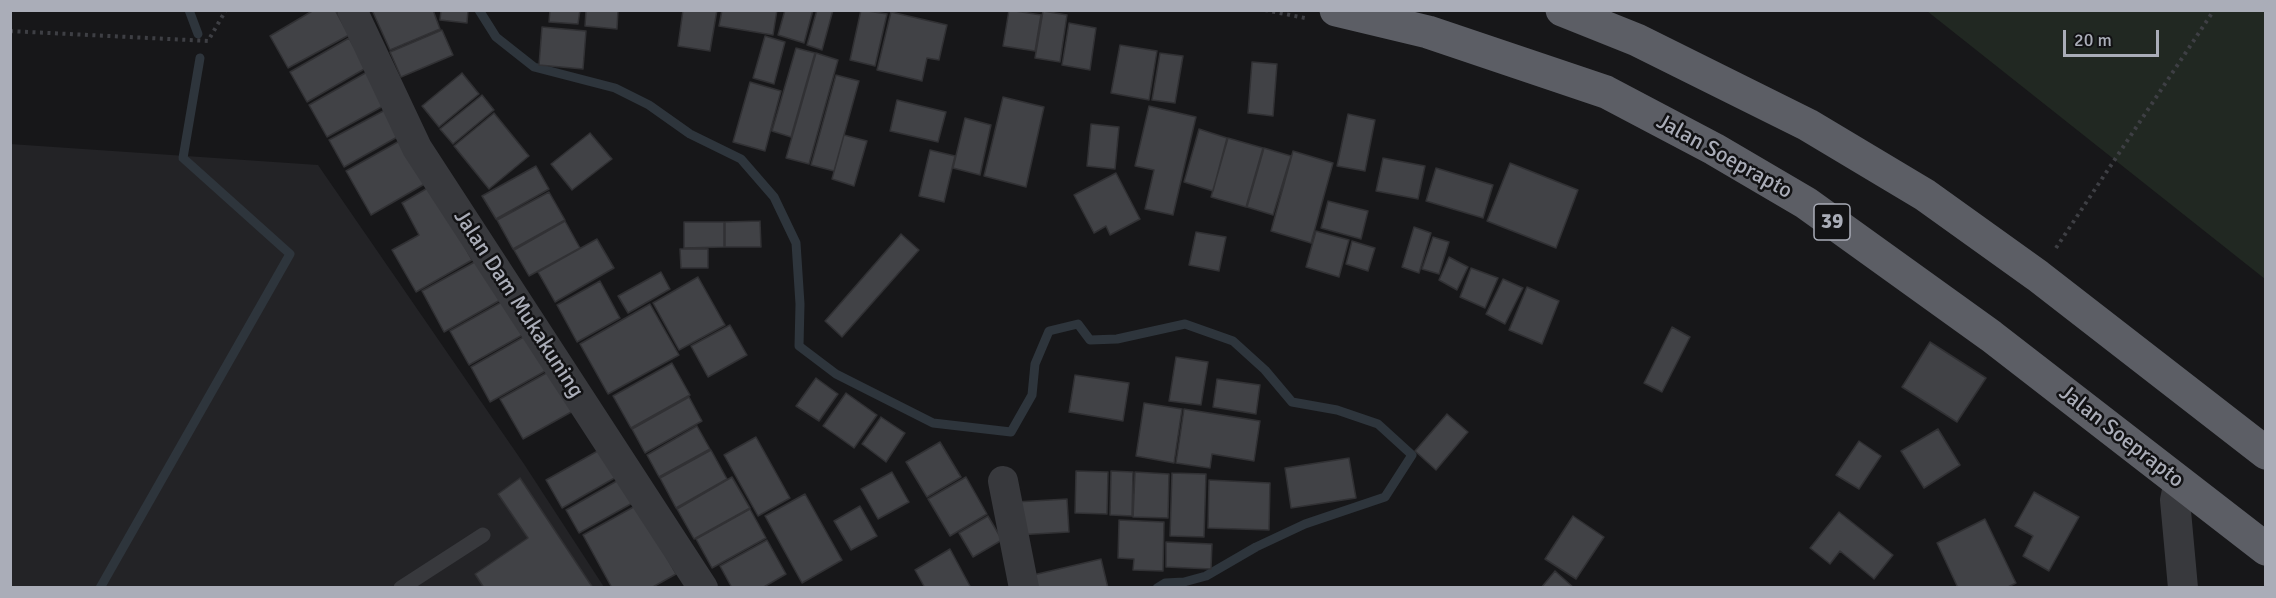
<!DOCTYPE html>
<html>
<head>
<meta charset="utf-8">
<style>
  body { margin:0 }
  #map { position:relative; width:2276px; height:598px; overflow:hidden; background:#171719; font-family:Signika,sans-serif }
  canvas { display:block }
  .frame { position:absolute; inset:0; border:12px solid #aaadb8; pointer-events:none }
  .scale { position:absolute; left:2063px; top:30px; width:96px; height:27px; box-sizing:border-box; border:3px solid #aaadb8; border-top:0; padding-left:8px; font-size:18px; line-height:21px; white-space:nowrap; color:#aaadb8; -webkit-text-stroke:4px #121214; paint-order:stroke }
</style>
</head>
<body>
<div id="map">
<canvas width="2276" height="598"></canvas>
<div class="frame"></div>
<div class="scale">20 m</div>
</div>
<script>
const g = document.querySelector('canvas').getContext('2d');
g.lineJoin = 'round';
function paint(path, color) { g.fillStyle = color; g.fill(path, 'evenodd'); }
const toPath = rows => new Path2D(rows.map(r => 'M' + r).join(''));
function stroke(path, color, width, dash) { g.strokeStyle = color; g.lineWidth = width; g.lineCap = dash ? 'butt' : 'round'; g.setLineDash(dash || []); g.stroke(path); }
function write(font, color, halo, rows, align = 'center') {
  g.font = font + ' Signika,sans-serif'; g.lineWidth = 5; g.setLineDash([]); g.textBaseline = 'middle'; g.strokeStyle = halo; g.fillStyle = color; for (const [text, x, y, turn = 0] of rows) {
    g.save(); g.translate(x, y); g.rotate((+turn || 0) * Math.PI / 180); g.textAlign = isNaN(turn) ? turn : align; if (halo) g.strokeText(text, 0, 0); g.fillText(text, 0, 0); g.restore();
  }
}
const built = toPath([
  [10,144,318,165,524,464,604,587,11,587]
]);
const green = toPath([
  [1927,11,2265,11,2265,279]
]);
const stream = toPath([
  [189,10,198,34],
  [479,10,496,37,534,67,615,88,649,105,690,134,741,159,774,197,796,243,800,304,799,346,836,374,933,423,1011,432,1032,395,1035,364,1049,331,1078,324,1090,340,1117,339,1185,324,1233,341,1265,370,1292,402,1337,410,1378,424,1412,455,1385,497,1305,524,1256,547,1206,576,1184,582,1165,583,1157,588],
  [100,588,290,254,183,158,200,58]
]);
const building = toPath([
  [314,10,335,10,349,35,288,68,270,36,314,10],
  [372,10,433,10,440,29,390,50,372,10],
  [441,10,468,10,467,23,440,20,441,10],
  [550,10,580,10,578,24,549,22,550,10],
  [586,10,618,10,617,29,585,26,586,10],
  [683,10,717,10,710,51,678,46,683,10],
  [722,10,777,10,773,35,719,26,722,10],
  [785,10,813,10,804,43,778,35,785,10],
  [817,10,833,10,822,50,807,45,817,10],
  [861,10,887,14,875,66,850,60,861,10],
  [1009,10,1041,15,1035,51,1003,46,1009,10],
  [1043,11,1067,15,1060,62,1035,58,1043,11],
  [891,12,947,25,939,60,927,58,922,81,877,70,891,12],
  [1069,23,1096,28,1090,70,1062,65,1069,23],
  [542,27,586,31,583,69,539,65,542,27],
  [442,30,453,55,401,77,390,52,442,30],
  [765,36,785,42,774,84,753,78,765,36],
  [349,38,366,68,307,102,290,72,349,38],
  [1120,45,1157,51,1149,100,1111,93,1120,45],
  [796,48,815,53,791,137,772,131,796,48],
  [816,53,838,60,809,164,786,158,816,53],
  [1160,53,1183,56,1175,103,1152,100,1160,53],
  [1252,62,1277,64,1273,116,1248,113,1252,62],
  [367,72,385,105,327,137,309,105,367,72],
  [462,73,479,94,439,127,422,106,462,73],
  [836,75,859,81,834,171,811,165,836,75],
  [750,82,781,91,765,151,733,142,750,82],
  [482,95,494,110,453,144,440,129,482,95],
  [1003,97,1044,107,1026,187,984,176,1003,97],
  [897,100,946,112,938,142,890,131,897,100],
  [1149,106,1196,117,1173,215,1145,209,1154,170,1135,166,1149,106],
  [385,110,399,136,344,167,329,140,385,110],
  [494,113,529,156,489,189,454,146,494,113],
  [1348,114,1375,120,1365,171,1337,166,1348,114],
  [965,118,991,125,980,175,953,168,965,118],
  [1091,124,1119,127,1115,169,1087,166,1091,124],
  [1199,129,1227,138,1213,191,1184,182,1199,129],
  [590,133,612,159,572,190,551,164,590,133],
  [844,135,867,141,854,186,832,179,844,135],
  [1228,138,1263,148,1246,207,1211,197,1228,138],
  [403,139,428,182,371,215,346,171,403,139],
  [1264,148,1291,156,1273,215,1247,207,1264,148],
  [930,150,955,156,944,202,919,196,930,150],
  [1293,151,1333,163,1311,243,1271,231,1293,151],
  [1383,158,1425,166,1418,199,1376,191,1383,158],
  [1510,163,1578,190,1556,248,1487,221,1510,163],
  [536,166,549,189,496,219,482,196,536,166],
  [1436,168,1493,185,1483,218,1426,201,1436,168],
  [1116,173,1140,219,1110,235,1106,226,1094,233,1074,195,1116,173],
  [431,186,472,260,416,292,392,250,419,235,402,203,431,186],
  [549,192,565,220,513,249,497,220,549,192],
  [1328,201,1368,211,1361,239,1321,228,1328,201],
  [565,221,580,248,529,276,514,250,565,221],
  [760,221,761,247,725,247,725,222,760,221],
  [684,222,724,222,724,247,684,248,684,222],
  [1414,227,1431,233,1419,273,1402,267,1414,227],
  [1316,231,1349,240,1339,277,1306,267,1316,231],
  [1196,232,1226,237,1219,271,1189,265,1196,232],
  [901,234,919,250,842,337,825,321,901,234],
  [1433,237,1449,242,1439,274,1422,269,1433,237],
  [597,239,614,268,555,302,538,272,597,239],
  [1352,241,1375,248,1368,271,1346,264,1352,241],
  [680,249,708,249,708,268,681,268,680,249],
  [1449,257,1468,267,1457,290,1439,280,1449,257],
  [480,259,502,299,444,332,422,291,480,259],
  [1471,268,1498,278,1485,308,1460,297,1471,268],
  [661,272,670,289,628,313,618,296,661,272],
  [698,277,725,325,679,350,653,303,698,277],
  [1503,279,1523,288,1505,324,1486,314,1503,279],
  [600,281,620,318,577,342,557,305,600,281],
  [1527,287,1559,301,1542,344,1509,330,1527,287],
  [507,299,526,333,469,365,450,331,507,299],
  [650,304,679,355,608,394,580,344,650,304],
  [730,325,747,355,708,377,691,346,730,325],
  [1672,327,1690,337,1662,392,1644,383,1672,327],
  [527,335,547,370,490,402,471,367,527,335],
  [1930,342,1986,378,1957,422,1902,387,1930,342],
  [1176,357,1208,362,1201,405,1169,401,1176,357],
  [672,363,690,395,631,428,613,396,672,363],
  [550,371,573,411,523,439,500,399,550,371],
  [1075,375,1129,383,1123,421,1069,412,1075,375],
  [816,378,838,394,819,421,796,406,816,378],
  [1217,379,1260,385,1256,414,1213,407,1217,379],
  [846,393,877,415,854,448,823,426,846,393],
  [689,397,702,421,645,453,632,429,689,397],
  [1144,403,1182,409,1174,463,1136,456,1144,403],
  [1184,409,1260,421,1254,461,1212,454,1210,468,1176,463,1184,409],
  [1447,414,1468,432,1436,470,1415,451,1447,414],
  [881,417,905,433,886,462,862,444,881,417],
  [697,426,710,449,659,477,647,455,697,426],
  [1938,429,1960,465,1924,488,1901,451,1938,429],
  [756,437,790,498,758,516,724,455,756,437],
  [1859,441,1881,456,1859,489,1836,475,1859,441],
  [940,442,961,477,927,497,906,462,940,442],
  [603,448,618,476,562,508,546,480,603,448],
  [711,450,727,479,676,508,660,478,711,450],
  [1349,458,1356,498,1291,508,1285,468,1349,458],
  [1076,471,1108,472,1107,514,1075,513,1076,471],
  [1111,471,1133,472,1132,516,1110,515,1111,471],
  [892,472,909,502,878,519,861,489,892,472],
  [1135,472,1169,474,1168,518,1133,517,1135,472],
  [1172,473,1206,474,1204,537,1170,536,1172,473],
  [732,477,750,508,694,539,677,509,732,477],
  [966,477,987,514,950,536,928,499,966,477],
  [520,478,593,588,484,588,475,574,528,538,498,494,520,478],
  [622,478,636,501,579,533,566,510,622,478],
  [1209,480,1270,483,1269,530,1208,528,1209,480],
  [2034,492,2079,517,2049,571,2023,556,2033,536,2015,526,2034,492],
  [805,494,842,560,802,583,765,516,805,494],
  [1067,499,1069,532,1017,535,1015,502,1067,499],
  [637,505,676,574,651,588,612,588,583,535,637,505],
  [860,506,877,536,851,550,834,521,860,506],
  [750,509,766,538,712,568,696,539,750,509],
  [1839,512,1893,555,1874,579,1840,551,1830,564,1810,548,1839,512],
  [988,516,1002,540,973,557,959,533,988,516],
  [1573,516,1604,537,1576,579,1545,559,1573,516],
  [1985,519,2016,583,2006,588,1958,588,1937,543,1985,519],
  [1119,520,1164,522,1163,571,1133,570,1134,559,1118,558,1119,520],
  [767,540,786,574,762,588,732,588,720,566,767,540],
  [1166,542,1212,544,1211,569,1166,567,1166,542],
  [950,549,971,588,925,588,915,570,950,549],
  [1101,559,1108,588,1032,588,1029,576,1101,559],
  [1555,571,1574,588,1541,588,1555,571]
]);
const path = toPath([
  [1265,10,1305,18],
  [10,31,208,41,226,10],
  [2056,248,2214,10]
]);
const service = toPath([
  [401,588,483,535]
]);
const minor = toPath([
  [352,10,417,148,703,588],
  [1003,481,1024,588],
  [2179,481,2175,500,2183,588]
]);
const trunk = toPath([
  [1336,10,1428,32,1606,92,1714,149,1806,203,1991,336,2266,549],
  [1562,10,1637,40,1808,125,1925,195,2038,276,2266,453]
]);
const shields = [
  [1832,222,36]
];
const shieldNames = [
  ["39",1832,222]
];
const streetNames = [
  ["Jalan Soeprapto",1724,157,29],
  ["Jalan Dam Mukakuning",518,304,57],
  ["Jalan Soeprapto",2121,437,38]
];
paint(built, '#232326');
paint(green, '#212822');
stroke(stream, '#2e353c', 9);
paint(building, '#414246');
stroke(building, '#313134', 1.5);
stroke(path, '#3e3f44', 4, [3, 4.5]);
stroke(service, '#38393d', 15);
stroke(minor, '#38393d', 30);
stroke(trunk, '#5c5e65', 33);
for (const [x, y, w] of shields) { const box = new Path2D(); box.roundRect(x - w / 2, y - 18, w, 36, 4.5); g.fillStyle = '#121214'; g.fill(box); stroke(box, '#aaadb8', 1.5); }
write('bold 21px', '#aaadb8', null, shieldNames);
write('22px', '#aaadb8', '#121214', streetNames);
</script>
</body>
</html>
